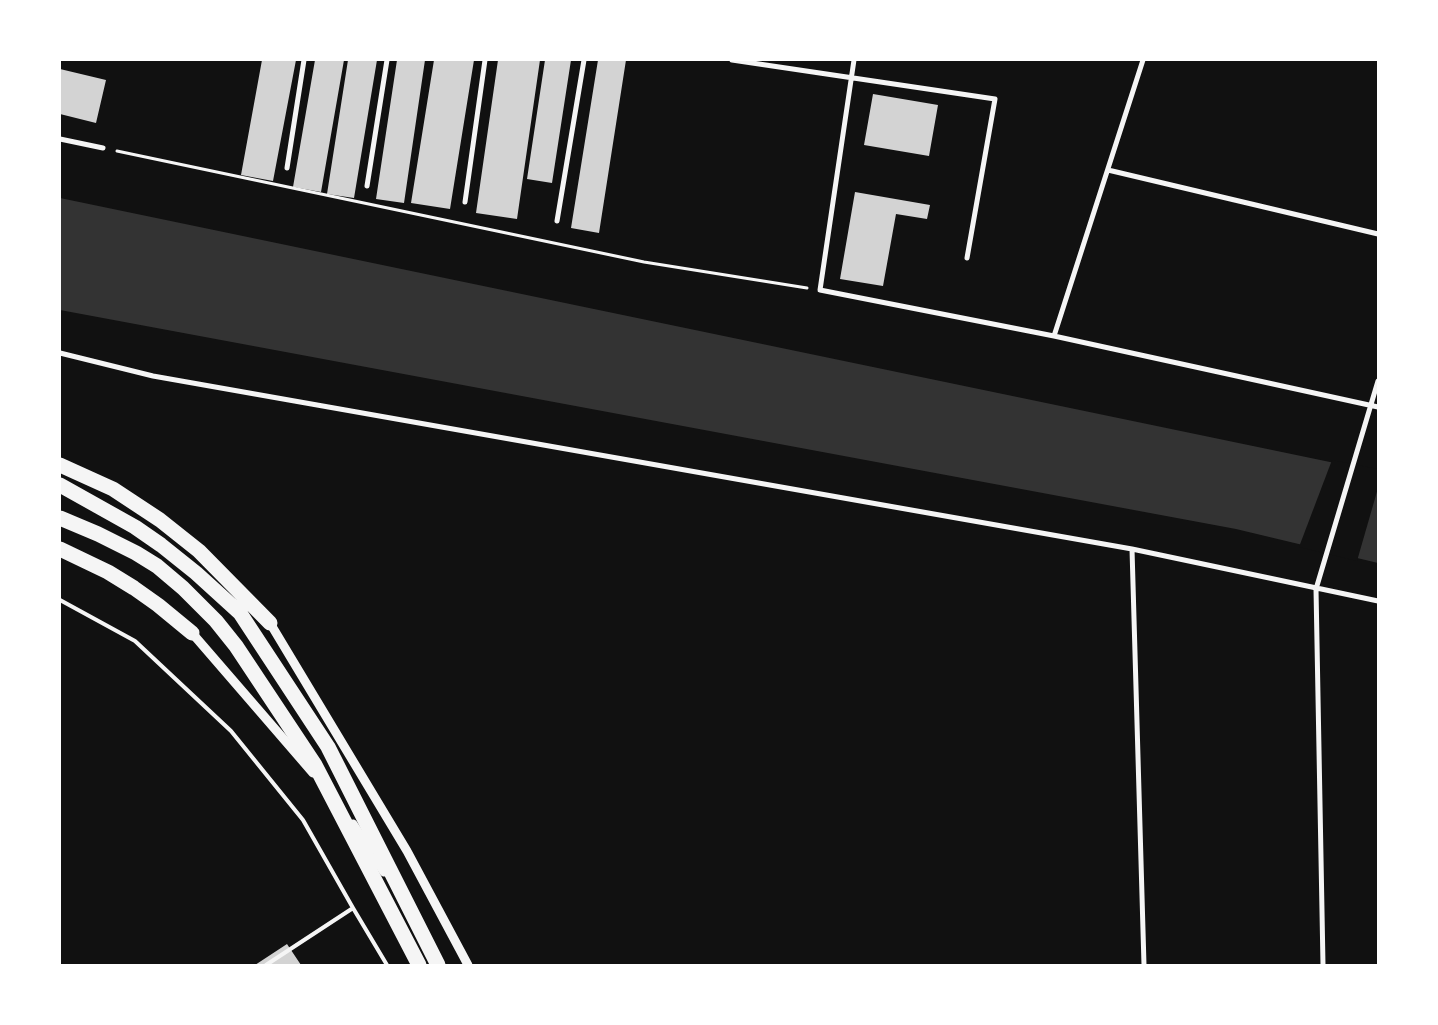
<!DOCTYPE html>
<html>
<head>
<meta charset="utf-8">
<style>
  body { margin:0 }
  #map { position:relative; width:1438px; height:1025px; overflow:hidden; background:#111; font-family:Manrope,sans-serif }
  canvas { display:block }
  .frame { position:absolute; inset:0; border:61px solid #fff; pointer-events:none }
</style>
</head>
<body>
<div id="map">
<canvas width="1438" height="1025"></canvas>
<div class="frame"></div>
</div>
<script>
const g = document.querySelector('canvas').getContext('2d');
g.lineJoin = 'round';
function paint(path, color) { g.fillStyle = color; g.fill(path, 'evenodd'); }
const toPath = rows => new Path2D(rows.map(r => 'M' + r).join(''));
function stroke(path, color, width, dash) { g.strokeStyle = color; g.lineWidth = width; g.lineCap = dash ? 'butt' : 'round'; g.setLineDash(dash || []); g.stroke(path); }
const water = toPath([
  [60,198,1378,472,1378,563,1236,529,60,310]
]);
const pier = toPath([
  [1332,460,1378,469,1378,488,1357,561,1299,547]
]);
const building = toPath([
  [262,60,296,60,273,181,241,175],
  [315,60,344,60,321,192,293,187],
  [348,60,377,60,354,198,327,194],
  [397,60,425,60,404,203,376,199],
  [434,60,474,60,450,209,411,203],
  [498,60,540,60,517,219,476,213],
  [545,60,571,60,552,183,527,179],
  [598,60,626,60,599,233,571,228],
  [60,69,106,80,96,123,60,114],
  [873,94,938,105,929,156,864,145],
  [855,192,930,205,927,219,896,214,883,286,840,279],
  [287,944,301,965,255,965]
]);
const path = toPath([
  [117,151,644,262,807,288]
]);
const service = toPath([
  [60,600,135,641,231,731,303,820,353,908,387,965],
  [266,965,353,908]
]);
const minor = toPath([
  [732,60,995,99,967,258],
  [854,60,820,290,1054,336,1378,407],
  [60,139,103,148],
  [287,168,304,60],
  [1108,170,1378,234],
  [367,186,387,60],
  [465,202,485,60],
  [557,221,584,60],
  [1054,336,1143,60],
  [60,353,153,376,1132,549,1378,601],
  [1132,549,1144,965],
  [1323,965,1316,589,1378,381]
]);
const tertiary = toPath([
  [270,623,407,851,468,965],
  [192,633,313,773],
  [353,824,384,872]
]);
const motorway = toPath([
  [60,465,113,489,160,520,199,551,270,623],
  [60,485,135,527,161,545,196,573,240,613,328,747,438,965],
  [60,518,98,534,136,553,157,566,183,588,216,621,236,646,315,765,419,965],
  [60,549,108,572,134,588,158,605,192,633]
]);
paint(water, '#333');
paint(pier, '#111');
paint(building, '#d3d3d3');
stroke(path, '#f5f5f5', 3);
stroke(service, '#f5f5f5', 4);
stroke(minor, '#f5f5f5', 5);
stroke(tertiary, '#f5f5f5', 9);
stroke(motorway, '#f5f5f5', 15);
</script>
</body>
</html>
